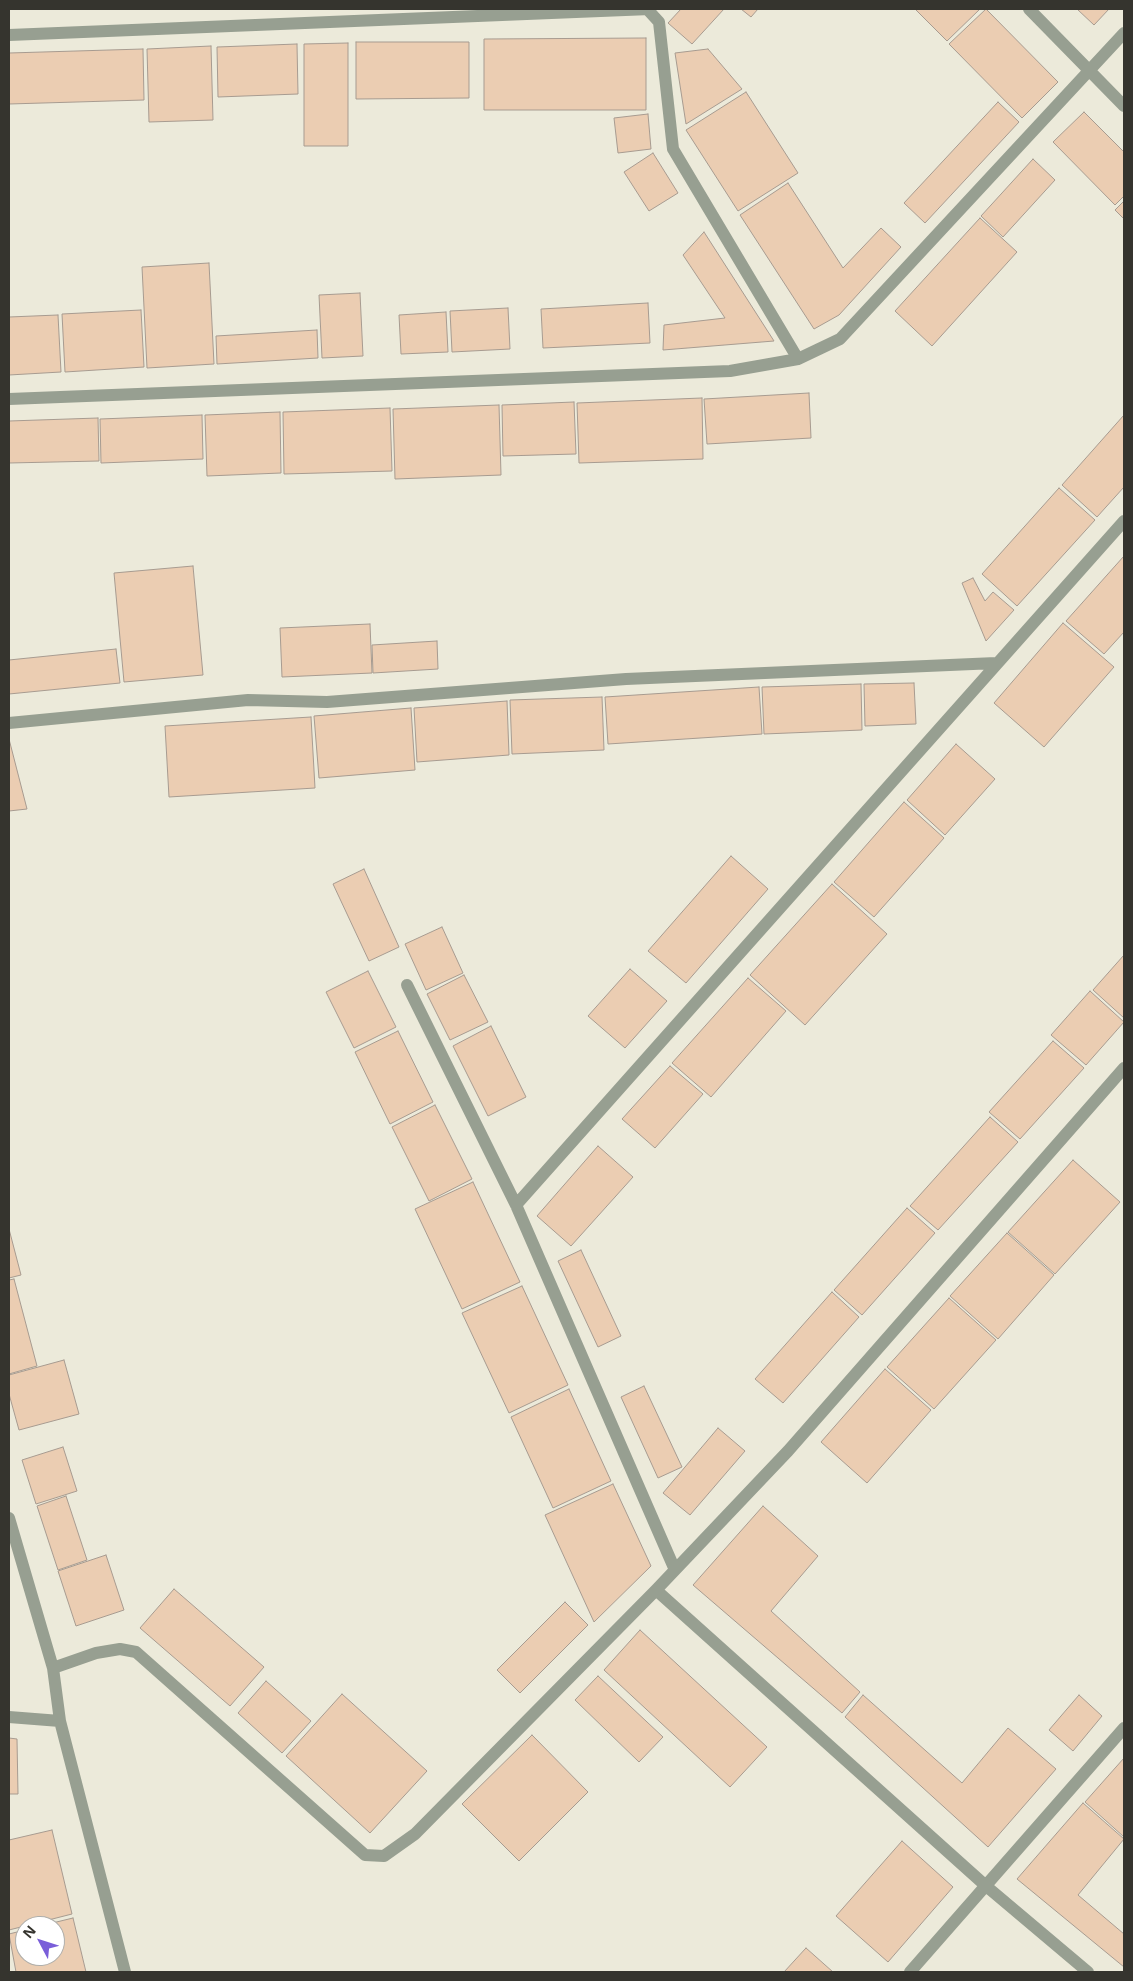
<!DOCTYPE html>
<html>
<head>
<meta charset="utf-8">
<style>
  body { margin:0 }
  #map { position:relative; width:1133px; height:1981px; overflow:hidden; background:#eceada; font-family:"Noto Sans",sans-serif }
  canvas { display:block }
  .frame { position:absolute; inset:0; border:10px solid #35342e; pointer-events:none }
  .north { position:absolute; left:15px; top:1916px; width:50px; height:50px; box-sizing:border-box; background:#fff; border:1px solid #aeaeab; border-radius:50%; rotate:310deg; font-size:14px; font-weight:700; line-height:20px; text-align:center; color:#35342e }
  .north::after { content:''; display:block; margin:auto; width:18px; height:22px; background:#7a5ed9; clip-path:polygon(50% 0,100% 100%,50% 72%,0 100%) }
</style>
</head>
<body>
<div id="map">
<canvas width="1133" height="1981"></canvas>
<div class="frame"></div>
<div class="north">N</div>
</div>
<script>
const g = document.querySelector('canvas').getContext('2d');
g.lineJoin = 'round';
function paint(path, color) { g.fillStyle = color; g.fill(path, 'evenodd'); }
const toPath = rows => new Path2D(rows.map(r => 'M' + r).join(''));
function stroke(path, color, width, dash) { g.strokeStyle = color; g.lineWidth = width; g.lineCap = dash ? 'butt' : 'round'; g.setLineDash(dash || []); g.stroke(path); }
const building = toPath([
  [681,9,724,9,692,44,668,23,681,9],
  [741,9,758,9,751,17,741,9],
  [915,9,980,9,947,41,915,9],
  [986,9,1058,82,1022,118,949,44,986,9],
  [1077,9,1109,9,1094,25,1077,9],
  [646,38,646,110,484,110,484,39,646,38],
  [356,42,469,42,469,98,356,99,356,42],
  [348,43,348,146,304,146,304,44,348,43],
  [297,44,298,94,218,97,217,47,297,44],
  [211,46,213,120,149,122,147,49,211,46],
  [143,49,144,100,9,104,9,53,143,49],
  [708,49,742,89,686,124,675,53,708,49],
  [746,92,798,173,738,211,686,130,746,92],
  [998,102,1019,122,925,223,904,203,998,102],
  [1084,112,1124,152,1124,196,1115,205,1053,142,1084,112],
  [648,114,651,149,618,153,614,118,648,114],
  [653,153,678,193,649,211,624,172,653,153],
  [1033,159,1055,180,1003,237,981,216,1033,159],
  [788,183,843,268,881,228,901,247,839,315,814,329,740,215,788,183],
  [1124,201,1124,219,1115,210,1124,201],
  [980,218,1017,252,932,346,895,311,980,218],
  [704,232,774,341,663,350,664,325,725,318,683,255,704,232],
  [209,263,214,364,147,368,142,267,209,263],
  [360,293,363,356,322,358,319,295,360,293],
  [648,303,650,343,543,348,541,309,648,303],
  [508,308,510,349,452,352,450,311,508,308],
  [141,310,144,367,65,372,62,314,141,310],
  [446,312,448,352,401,354,399,315,446,312],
  [58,315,61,372,9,375,9,317,58,315],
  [317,330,318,358,217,364,216,336,317,330],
  [809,393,811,438,707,444,704,399,809,393],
  [702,398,703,459,579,463,577,403,702,398],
  [574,402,576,454,503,456,502,405,574,402],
  [499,405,501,475,395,479,393,409,499,405],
  [390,408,392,471,284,474,283,412,390,408],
  [280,412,281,473,207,476,205,415,280,412],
  [202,415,203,459,101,463,100,419,202,415],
  [1124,415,1124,487,1097,517,1062,485,1124,415],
  [98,418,99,461,9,463,9,421,98,418],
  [1059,488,1095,520,1017,606,982,574,1059,488],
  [1124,556,1124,632,1104,654,1066,621,1124,556],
  [193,566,203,675,124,682,114,573,193,566],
  [973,578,985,601,993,592,1014,610,986,641,962,583,973,578],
  [1063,623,1114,667,1044,747,994,703,1063,623],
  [370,624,372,673,282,677,280,628,370,624],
  [437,641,438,669,373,673,372,645,437,641],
  [116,649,120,683,9,694,9,660,116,649],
  [914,683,916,724,865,726,864,684,914,683],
  [861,684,862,730,764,734,762,687,861,684],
  [759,687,762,734,608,744,605,697,759,687],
  [602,697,604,750,512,754,510,700,602,697],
  [507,701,509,755,417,762,414,708,507,701],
  [411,708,415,770,319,778,314,716,411,708],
  [311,717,315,788,169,797,165,726,311,717],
  [9,739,27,809,9,811,9,739],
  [956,744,995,779,945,835,907,800,956,744],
  [904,802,944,838,874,917,834,882,904,802],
  [731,856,768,889,686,983,648,951,731,856],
  [364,869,399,947,369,961,333,884,364,869],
  [832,884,887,934,805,1025,750,975,832,884],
  [442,927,463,973,426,990,405,944,442,927],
  [1124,955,1124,1018,1093,990,1124,955],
  [630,969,667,1001,625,1048,588,1016,630,969],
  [368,971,396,1027,354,1048,326,992,368,971],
  [464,975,488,1022,450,1040,427,994,464,975],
  [748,978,786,1011,711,1097,672,1063,748,978],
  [1090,991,1124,1022,1086,1065,1051,1035,1090,991],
  [491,1026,526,1097,488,1116,453,1046,491,1026],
  [398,1031,433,1102,390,1124,355,1052,398,1031],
  [1053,1041,1084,1068,1020,1139,989,1112,1053,1041],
  [670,1066,703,1094,655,1148,622,1119,670,1066],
  [435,1105,472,1179,429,1201,392,1127,435,1105],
  [990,1117,1018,1142,938,1230,910,1206,990,1117],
  [598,1146,633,1177,571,1246,537,1216,598,1146],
  [1073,1160,1120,1202,1055,1274,1008,1232,1073,1160],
  [473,1182,520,1282,462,1309,415,1209,473,1182],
  [907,1208,935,1233,862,1315,834,1290,907,1208],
  [9,1229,21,1275,9,1278,9,1229],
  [1007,1233,1054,1275,998,1339,950,1296,1007,1233],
  [581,1250,621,1336,598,1347,558,1261,581,1250],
  [14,1279,37,1366,9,1374,9,1280,14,1279],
  [522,1286,568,1385,509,1413,462,1313,522,1286],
  [832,1292,859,1317,783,1403,755,1379,832,1292],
  [949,1298,996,1340,934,1409,887,1367,949,1298],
  [64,1360,79,1414,19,1430,9,1394,9,1375,64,1360],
  [885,1369,931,1410,867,1483,821,1442,885,1369],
  [644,1386,682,1467,658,1478,621,1397,644,1386],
  [569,1389,611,1481,553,1508,511,1417,569,1389],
  [718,1428,745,1451,690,1515,663,1493,718,1428],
  [63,1447,77,1491,36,1504,22,1460,63,1447],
  [613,1484,651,1566,594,1622,545,1515,613,1484],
  [66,1496,87,1560,58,1570,37,1506,66,1496],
  [763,1506,818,1556,771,1611,860,1692,842,1713,693,1585,763,1506],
  [106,1555,124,1610,76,1626,58,1571,106,1555],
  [174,1589,264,1667,230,1706,140,1628,174,1589],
  [565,1602,588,1625,520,1693,497,1670,565,1602],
  [640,1630,767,1747,730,1787,604,1670,640,1630],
  [598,1676,663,1737,639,1762,575,1700,598,1676],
  [266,1681,311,1721,282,1753,238,1713,266,1681],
  [342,1694,427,1771,370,1833,286,1756,342,1694],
  [863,1695,962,1783,1008,1728,1056,1769,988,1847,845,1717,863,1695],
  [1079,1695,1102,1716,1073,1751,1049,1730,1079,1695],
  [532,1735,588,1792,519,1861,462,1804,532,1735],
  [9,1738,17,1739,18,1794,9,1794,9,1738],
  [1124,1758,1124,1837,1085,1802,1124,1758],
  [1083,1803,1124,1839,1078,1895,1124,1934,1124,1967,1017,1879,1083,1803],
  [52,1830,72,1914,9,1930,9,1840,52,1830],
  [902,1841,953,1887,888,1962,836,1916,902,1841],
  [73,1918,86,1972,16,1972,9,1934,25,1930,25,1956,55,1956,55,1926,40,1926,73,1918],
  [806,1948,833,1972,784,1972,806,1948]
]);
const minor = toPath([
  [1029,9,1124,106],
  [648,10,659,22,673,149,798,359],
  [9,35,650,9],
  [9,399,730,371,798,359,840,339,1124,33],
  [9,723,248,700,327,702,626,679,996,663],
  [407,985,516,1205,675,1570],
  [516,1205,1124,521],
  [9,1518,53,1668,60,1721,125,1972],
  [656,1590,986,1886,1088,1972],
  [53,1668,96,1653,120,1649,136,1652,365,1855,384,1856,415,1834,656,1590,788,1451,1124,1068],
  [9,1717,60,1721],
  [910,1972,1124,1728]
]);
paint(building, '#ebcdb2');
stroke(building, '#a79b90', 1);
stroke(minor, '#979f91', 12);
</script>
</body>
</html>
